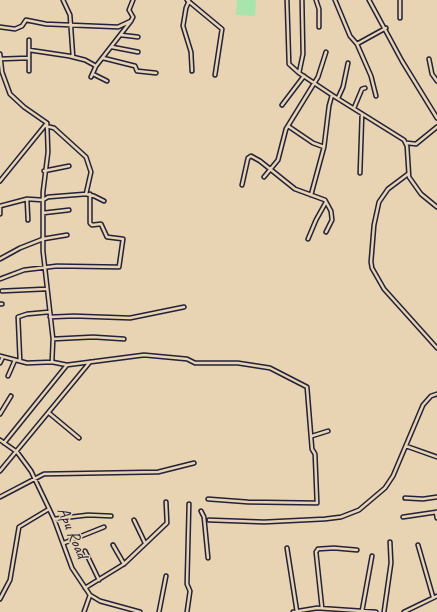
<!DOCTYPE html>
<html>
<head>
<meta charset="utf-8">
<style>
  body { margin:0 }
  canvas { display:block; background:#e8d3b2 }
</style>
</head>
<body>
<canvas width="437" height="612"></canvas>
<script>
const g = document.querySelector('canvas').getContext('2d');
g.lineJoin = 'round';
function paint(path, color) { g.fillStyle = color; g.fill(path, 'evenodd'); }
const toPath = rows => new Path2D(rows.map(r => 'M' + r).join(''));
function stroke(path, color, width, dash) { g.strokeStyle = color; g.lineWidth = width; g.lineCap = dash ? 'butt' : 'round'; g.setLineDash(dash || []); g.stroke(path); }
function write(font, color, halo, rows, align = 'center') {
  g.font = font + ' Caveat,sans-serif'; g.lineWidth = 3; g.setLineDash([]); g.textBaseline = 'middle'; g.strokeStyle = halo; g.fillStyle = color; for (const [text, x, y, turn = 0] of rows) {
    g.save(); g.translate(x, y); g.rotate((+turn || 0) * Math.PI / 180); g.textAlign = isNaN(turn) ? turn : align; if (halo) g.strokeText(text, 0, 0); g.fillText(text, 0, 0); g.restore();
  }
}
const green = toPath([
  [237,0,256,0,255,16,236,15]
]);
const street = toPath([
  [63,0,70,15,73,57],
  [187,0,222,29,215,75],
  [287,0,289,64,299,73,332,95,404,140,407,146,409,177,421,194,437,207],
  [316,0,319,9,319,27],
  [335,0,350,36,357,44,371,76,376,96],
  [369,0,402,61,437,118],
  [400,0,400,18],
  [189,1,186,8,183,26,191,52,192,71],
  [0,27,15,29,22,26,26,20,46,24,118,27,131,21],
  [121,35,138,37],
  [29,40,29,50],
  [357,44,386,28],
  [112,47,138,52],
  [0,54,2,72,10,94,24,107,47,123],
  [103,58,135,66,137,71,156,73],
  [0,59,28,58],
  [429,59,432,74,437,81],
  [29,71,29,50,69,56,85,60,96,66],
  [299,73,303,54,302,0],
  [93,74,107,81],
  [91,77,96,66,131,21,133,17,129,10,133,0],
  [338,98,343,87,348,63],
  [282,105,304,76],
  [354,108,362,89,365,88],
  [47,123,48,152,43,192,43,251,53,339,52,362,67,365,144,355,187,359,195,363,238,363,270,368,307,387,312,449,315,454,317,503,248,502,208,499],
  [46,126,54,128,86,157,91,172,86,194],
  [288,126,313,143,324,147],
  [407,143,416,144,437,127],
  [44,171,69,166],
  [360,173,362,114],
  [408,174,388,189,379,202,374,225,371,262,372,268,384,289,437,348],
  [264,177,278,160,286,129,318,77,326,52],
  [0,181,47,123],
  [242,185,248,158,251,156,260,161,295,189,325,200,331,211,332,220,326,232],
  [311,195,324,147,329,106,332,95],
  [27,199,28,220],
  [0,206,27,199,43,200,48,197,86,194,94,196,104,201],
  [43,213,69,210],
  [0,214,0,206],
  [308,239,316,220,326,202],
  [0,259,20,248,43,239,67,235],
  [0,279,24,270,57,266,119,267,123,239,107,237,101,224,92,225,90,223,90,194],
  [2,291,46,289],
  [0,304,2,304],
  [50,317,74,316,130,318,184,307],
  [53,339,93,337,124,339],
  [0,356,27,363,52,362],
  [20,361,18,317,27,314,49,312],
  [0,363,3,357],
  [8,376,15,360],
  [49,413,79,438],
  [0,414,11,396],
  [312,436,328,431],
  [0,440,17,452,31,471,54,519,72,568,90,595,100,601,140,612],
  [4,443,67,365],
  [406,446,437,457],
  [0,471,90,362],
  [0,497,44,474,158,472,194,463],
  [405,498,423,499,437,497],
  [201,511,204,517,208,558],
  [436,512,437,518],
  [403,517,437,512],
  [54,519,88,515,111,516],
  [134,520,145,543],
  [209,520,264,522,325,519,341,517,359,510,385,488,393,476,423,405,431,396,437,394],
  [64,543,104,527],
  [113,545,124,564],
  [418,545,433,597],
  [287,548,297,612],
  [85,551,99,580],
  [85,588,124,564,167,523,166,502],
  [0,599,10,580,19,527,49,509],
  [322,608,316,552,318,549,334,548,357,550],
  [362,611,372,556],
  [84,612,90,595],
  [159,612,166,576],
  [187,612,190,591,187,584,189,504],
  [293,612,317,608,376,612],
  [384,612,391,563,390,542],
  [404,612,437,596]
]);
const streetNames = [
  ["Apu Road",72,533,67]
];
paint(green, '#a7e5ac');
stroke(street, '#22223b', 5.5);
stroke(street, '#e8d3b2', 2.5);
write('17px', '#22223b', '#e8d3b2', streetNames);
</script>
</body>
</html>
